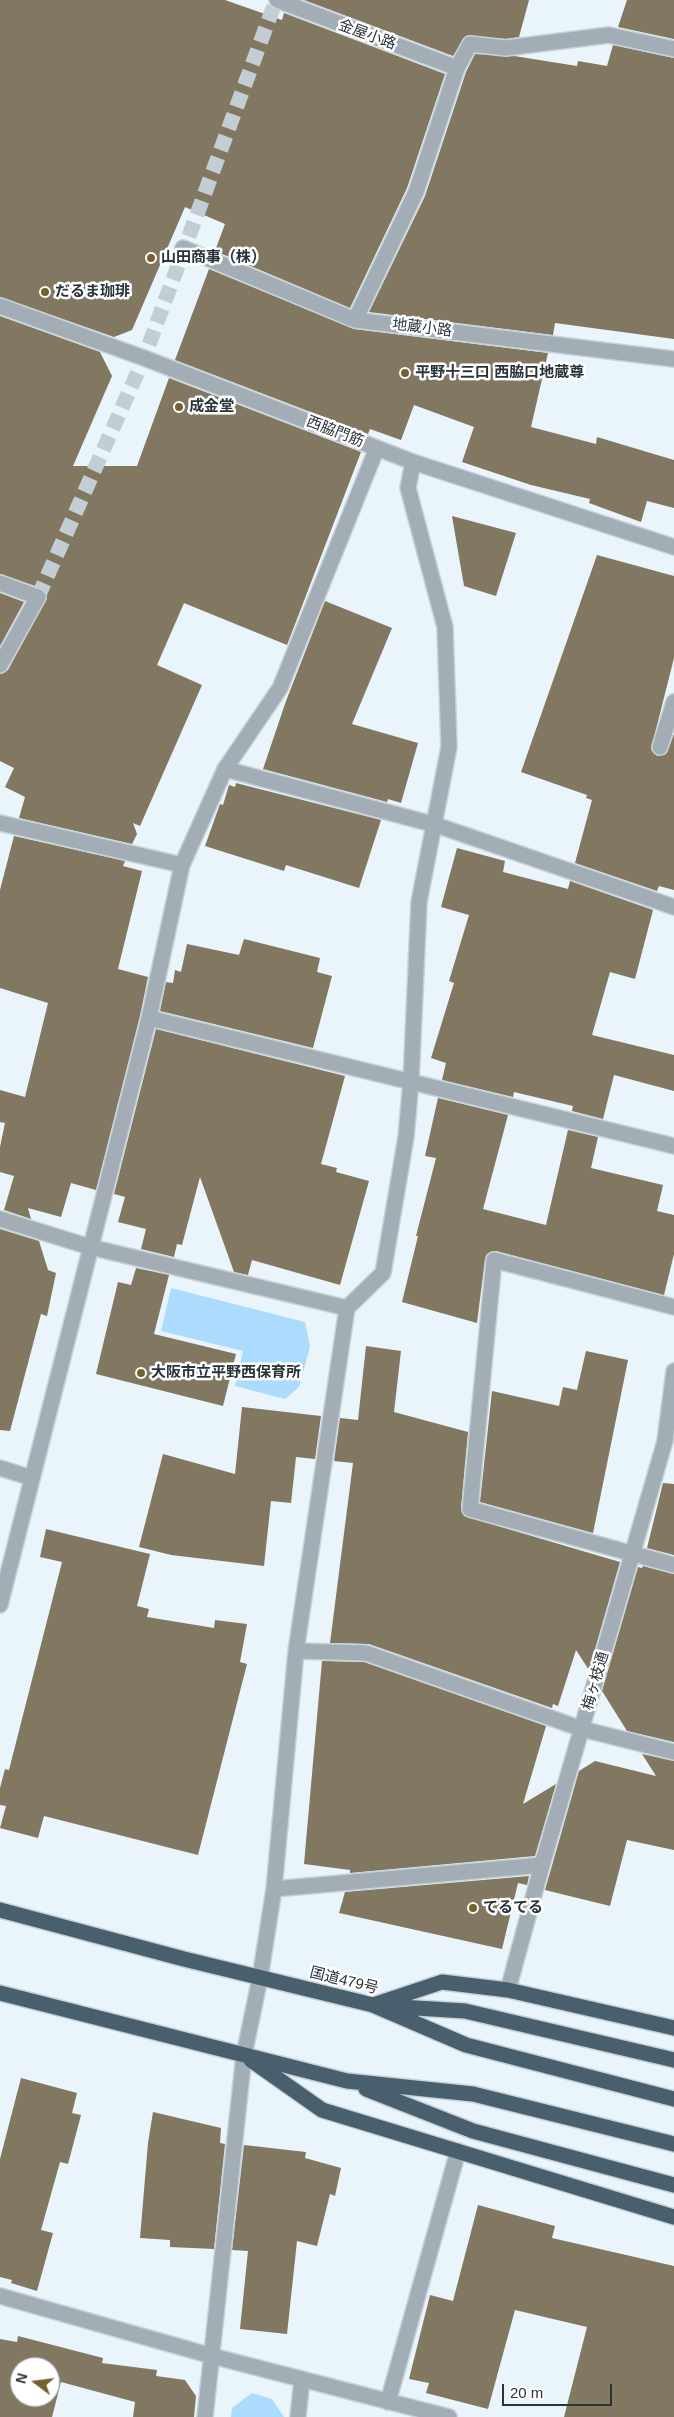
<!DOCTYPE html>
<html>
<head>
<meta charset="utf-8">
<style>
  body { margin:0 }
  #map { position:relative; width:674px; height:2417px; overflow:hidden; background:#eaf4fb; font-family:Helvetica,sans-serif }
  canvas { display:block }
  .north { position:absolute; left:10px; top:2357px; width:50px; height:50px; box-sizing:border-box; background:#fff; border:1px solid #a9adb0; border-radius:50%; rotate:285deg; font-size:14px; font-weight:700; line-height:20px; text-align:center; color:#29333a }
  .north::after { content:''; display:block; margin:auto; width:18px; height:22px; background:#76602f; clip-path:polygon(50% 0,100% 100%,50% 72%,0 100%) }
  .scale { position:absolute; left:502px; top:2384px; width:110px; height:22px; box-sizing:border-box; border:2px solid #29333a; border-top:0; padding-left:6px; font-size:15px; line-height:18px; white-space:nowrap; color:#29333a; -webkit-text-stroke:4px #fff; paint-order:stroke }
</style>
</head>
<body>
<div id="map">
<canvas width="674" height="2417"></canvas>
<div class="north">N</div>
<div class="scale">20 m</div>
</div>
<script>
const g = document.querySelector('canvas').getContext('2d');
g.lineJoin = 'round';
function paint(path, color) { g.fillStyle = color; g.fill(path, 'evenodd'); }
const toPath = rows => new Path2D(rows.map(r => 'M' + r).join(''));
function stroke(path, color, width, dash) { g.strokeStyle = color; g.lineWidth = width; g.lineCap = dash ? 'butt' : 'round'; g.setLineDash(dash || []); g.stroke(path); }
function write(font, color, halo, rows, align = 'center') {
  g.font = font + ' Helvetica,"Noto Sans JP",sans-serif'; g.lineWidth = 5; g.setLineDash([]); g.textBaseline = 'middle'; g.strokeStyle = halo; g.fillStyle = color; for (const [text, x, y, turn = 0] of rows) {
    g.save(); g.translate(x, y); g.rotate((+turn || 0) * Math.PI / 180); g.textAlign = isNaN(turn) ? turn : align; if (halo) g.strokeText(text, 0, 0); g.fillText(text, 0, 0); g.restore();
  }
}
const green = toPath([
  [171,1288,305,1322,310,1347,299,1387,285,1399,235,1386,243,1351,161,1331],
  [252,2393,272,2399,284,2417,231,2417,232,2408]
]);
const building = toPath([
  [0,0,225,0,282,20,284,13,445,74,407,188,350,308,215,251,225,224,185,207,132,330,114,337,0,297],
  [304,0,529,0,519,37,506,39,466,36,453,56],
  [627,0,674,0,674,39,618,27],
  [613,45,674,58,674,339,555,323,553,335,369,312,425,196,466,72,475,54,514,56,577,66,578,61,607,66],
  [209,269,354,329,548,353,531,427,596,444,597,437,674,460,674,508,647,501,641,522,589,503,590,499,531,485,462,462,474,427,414,405,401,440,370,429,368,434,175,360],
  [0,316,100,352,112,376,73,466,137,466,169,378,361,452,287,645,184,603,157,665,202,685,140,826,133,823,137,834,132,844,19,818,25,797,5,787,14,768,0,761,0,674,8,670,47,597,46,592,41,588,0,574],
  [452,516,516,533,496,596,464,586],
  [597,555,674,576,674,658,651,749,657,756,666,754,674,734,674,890,659,886,657,891,575,863,592,800,586,798,587,795,521,772],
  [0,593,24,602,0,646],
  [325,601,392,628,352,724,418,743,401,803,388,799,387,802,263,769,286,701],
  [236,783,381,820,359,888,286,865,284,871,205,846,220,804,223,805,229,785,235,787],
  [14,836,125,861,123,866,142,871,118,969,148,977,140,1016,96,1190,71,1183,61,1217,28,1208,31,1219,4,1210,14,1176,0,1172,0,1147,5,1123,0,1122,0,1090,25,1097,48,1003,0,988,0,890],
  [457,848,505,861,503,872,568,889,570,881,653,910,635,979,610,972,592,1035,674,1055,674,1091,614,1075,603,1119,572,1111,573,1106,514,1092,513,1097,442,1080,446,1063,431,1058,454,983,449,981,469,915,441,907],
  [244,939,320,958,317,972,332,976,313,1048,160,1011,166,982,173,983,175,970,181,972,187,944,239,955],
  [156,1029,345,1076,321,1164,337,1168,336,1172,369,1181,340,1285,252,1260,248,1275,234,1272,200,1177,182,1245,177,1244,174,1257,141,1249,146,1229,118,1222,125,1197,114,1194],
  [438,1098,508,1115,483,1209,546,1225,568,1130,598,1137,591,1168,663,1185,657,1211,674,1215,674,1254,664,1295,496,1251,487,1254,485,1259,477,1323,402,1302,418,1236,416,1236,436,1158,425,1156],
  [0,1229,39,1241,48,1270,56,1273,47,1316,41,1314,10,1431,0,1430],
  [136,1268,169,1275,154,1334,236,1354,223,1406,96,1374,118,1282,131,1285],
  [366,1346,401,1351,394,1412,468,1432,461,1508,464,1516,620,1562,589,1670,576,1650,558,1706,553,1704,552,1708,369,1644,330,1643,353,1463,334,1461,340,1418,358,1420],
  [586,1351,628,1360,593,1533,480,1502,492,1391,559,1406,563,1387,577,1390],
  [242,1407,321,1416,315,1459,296,1457,291,1503,271,1501,264,1566,171,1555,139,1547,163,1454,235,1474],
  [663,1483,674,1484,674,1555,647,1548],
  [46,1529,150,1554,137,1606,149,1609,147,1617,214,1628,215,1620,247,1624,240,1662,247,1664,198,1855,44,1816,38,1838,0,1828,6,1806,0,1805,0,1788,5,1769,9,1770,62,1562,40,1557],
  [643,1566,674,1574,674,1742,627,1731,602,1691,638,1567,642,1568],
  [322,1661,364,1662,546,1726,523,1804,556,1784,535,1856,350,1873,350,1870,304,1864],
  [642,1754,674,1761,674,1850,627,1840,610,1906,545,1890,579,1771,595,1761,656,1776],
  [529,1876,527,1885,518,1883,502,1949,339,1913,345,1892],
  [21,2078,77,2093,72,2113,81,2115,68,2164,60,2162,41,2230,53,2233,37,2291,11,2283,12,2280,0,2277,0,2159],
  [153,2112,221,2128,220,2143,225,2144,214,2249,170,2247,170,2240,140,2238,148,2143],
  [244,2145,306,2152,305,2158,341,2168,335,2196,330,2194,317,2246,297,2241,287,2334,240,2329,248,2251,232,2250],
  [478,2205,555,2226,552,2238,674,2266,674,2417,564,2417,587,2327,515,2310,488,2409,426,2393,429,2383,409,2379,430,2295,453,2301],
  [18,2336,103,2358,102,2363,157,2370,156,2376,185,2380,196,2396,194,2417,133,2417,135,2402,61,2382,52,2417,0,2417,0,2339,17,2342],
  [20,2367,50,2367,50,2397,20,2397]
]);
const streetTunnel = toPath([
  [38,597,144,358,276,0]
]);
const lane = toPath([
  [0,665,38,597],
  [660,747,674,702],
  [274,1889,542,1865]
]);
const street = toPath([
  [277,0,457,68],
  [183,248,355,320,674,359],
  [0,306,144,358,413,462,674,547],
  [355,320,416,192,457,68,470,44,506,48,609,35,674,49],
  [0,583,38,597],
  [225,769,436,825,674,907],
  [0,823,182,865],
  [149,1018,674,1146],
  [0,1219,90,1247,347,1308],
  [674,1307,494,1260,470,1509,674,1565],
  [0,1468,32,1478],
  [0,1605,149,1018,182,865,225,769,280,688,377,448],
  [296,1651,366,1653,582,1729,674,1752],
  [508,1990,542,1865,665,1441,674,1371],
  [0,2296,212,2356,449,2417],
  [388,2402,458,2151],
  [205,2417,244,2055,260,1978,274,1889,296,1651,347,1308,383,1273,406,1137,411,1081,419,902,449,747,445,627,408,488,413,462],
  [298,2417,302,2379]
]);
const highway = toPath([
  [0,1910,184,1959,373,2005,466,2045,674,2099],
  [0,1993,347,2081,473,2094,674,2144],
  [373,2005,442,1982,508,1990,674,2028],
  [384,2006,465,2011,674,2060],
  [251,2060,322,2110,674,2217],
  [366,2089,473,2131,674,2185]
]);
const markers = [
  [151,258,5,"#76602f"],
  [45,292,5,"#76602f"],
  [405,373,5,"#76602f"],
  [179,407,5,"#76602f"],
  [141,1373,5,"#76602f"],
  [473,1908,5,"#76602f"]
];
const streetNames = [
  ["金屋小路",367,35,20],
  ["地蔵小路",422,328,7],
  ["西脇門筋",335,432,21],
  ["梅ヶ枝通",596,1681,-74],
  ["国道479号",344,1981,14]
];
const poiNames = [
  ["山田商事（株）",161,258],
  ["だるま珈琲",55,292],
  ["平野十三口 西脇口地蔵尊",415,373],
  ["成金堂",189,407],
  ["大阪市立平野西保育所",151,1373],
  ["てるてる",483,1908]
];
paint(green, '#abdcfd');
paint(building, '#827760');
stroke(streetTunnel, '#c3cdd4', 15, [15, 8]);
stroke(lane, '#c7d1d8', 18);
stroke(street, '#c7d1d8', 18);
stroke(highway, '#c7d1d8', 18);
stroke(lane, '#a3adb5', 15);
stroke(street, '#a3adb5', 15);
stroke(highway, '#495f6e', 15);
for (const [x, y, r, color] of markers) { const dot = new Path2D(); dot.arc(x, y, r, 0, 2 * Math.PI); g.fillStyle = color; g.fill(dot); stroke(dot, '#fff', 2); }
write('15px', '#29333a', '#fff', streetNames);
write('bold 15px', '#29333a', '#fff', poiNames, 'left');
</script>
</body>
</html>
